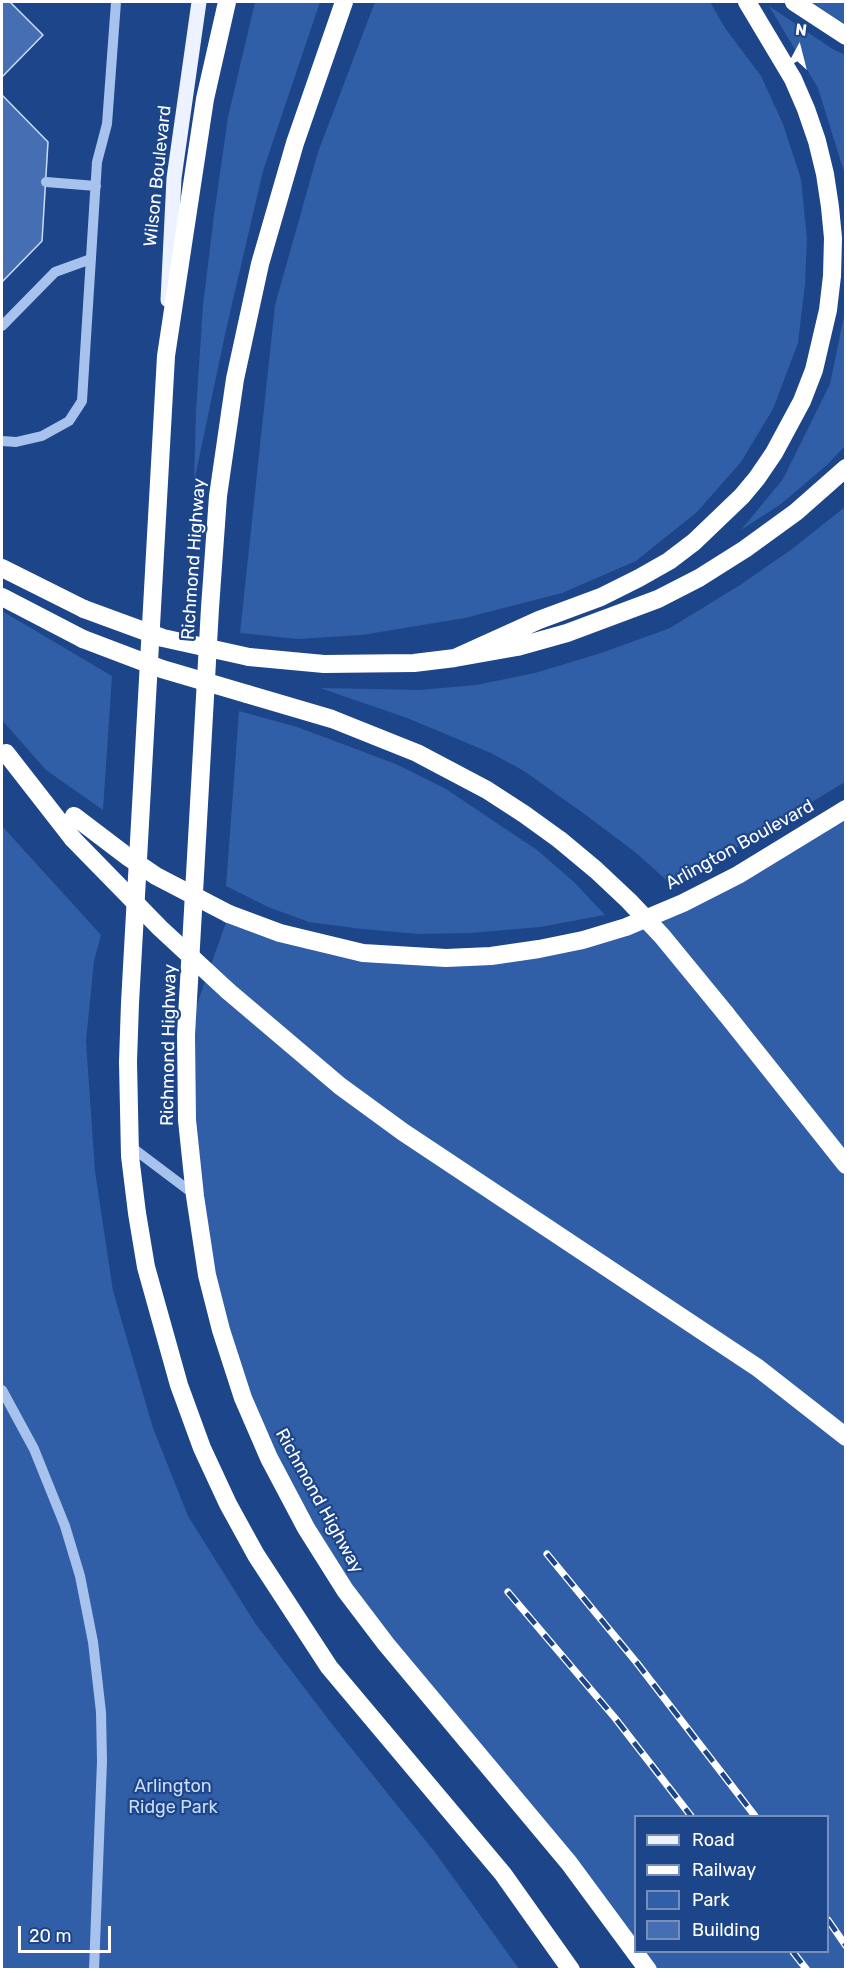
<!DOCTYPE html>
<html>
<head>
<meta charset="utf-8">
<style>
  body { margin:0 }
  #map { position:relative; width:847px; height:1971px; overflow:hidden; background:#1d4589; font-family:Rubik,sans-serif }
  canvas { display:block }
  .frame { position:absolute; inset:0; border:3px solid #fff; pointer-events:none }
  .legend { position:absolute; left:634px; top:1815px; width:195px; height:138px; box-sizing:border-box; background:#1d4589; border:2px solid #778fb8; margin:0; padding:8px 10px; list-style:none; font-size:18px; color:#fff }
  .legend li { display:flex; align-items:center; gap:12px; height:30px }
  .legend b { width:30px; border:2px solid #778fb8 }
  .north { position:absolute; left:769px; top:18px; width:60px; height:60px; -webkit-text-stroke:4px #1d4589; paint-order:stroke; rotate:7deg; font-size:16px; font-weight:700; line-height:24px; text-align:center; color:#fff }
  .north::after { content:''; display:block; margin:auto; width:21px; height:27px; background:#fff; clip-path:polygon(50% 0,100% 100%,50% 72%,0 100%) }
  .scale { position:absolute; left:18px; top:1926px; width:93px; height:27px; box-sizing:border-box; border:3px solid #fff; border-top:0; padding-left:8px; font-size:18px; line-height:21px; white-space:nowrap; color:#fff; -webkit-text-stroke:4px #1d4589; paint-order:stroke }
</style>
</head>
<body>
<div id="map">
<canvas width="847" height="1971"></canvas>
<div class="frame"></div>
<ul class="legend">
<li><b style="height:8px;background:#ecf2ff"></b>Road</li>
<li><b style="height:8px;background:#fff"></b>Railway</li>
<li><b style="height:16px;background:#305ea7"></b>Park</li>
<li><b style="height:16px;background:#456fb2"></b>Building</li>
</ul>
<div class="north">N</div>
<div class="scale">20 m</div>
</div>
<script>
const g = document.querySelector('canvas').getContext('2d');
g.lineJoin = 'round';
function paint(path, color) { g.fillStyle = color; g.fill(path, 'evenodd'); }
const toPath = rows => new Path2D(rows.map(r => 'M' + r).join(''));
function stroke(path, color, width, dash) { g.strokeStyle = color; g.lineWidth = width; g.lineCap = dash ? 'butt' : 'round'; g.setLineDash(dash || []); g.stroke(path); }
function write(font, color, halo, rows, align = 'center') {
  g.font = font + ' Rubik,sans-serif'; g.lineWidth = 4.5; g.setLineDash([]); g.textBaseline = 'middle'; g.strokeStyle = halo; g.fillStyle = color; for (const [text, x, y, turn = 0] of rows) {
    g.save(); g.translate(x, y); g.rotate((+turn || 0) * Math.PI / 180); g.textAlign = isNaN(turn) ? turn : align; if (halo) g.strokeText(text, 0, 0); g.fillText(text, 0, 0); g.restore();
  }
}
const green = toPath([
  [255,2,320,2,263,171,226,330,194,482,196,411,203,305,214,215,228,117],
  [375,2,710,2,725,28,761,76,783,124,801,179,807,239,805,284,798,343,773,409,741,462,697,512,636,561,562,593,465,618,362,635,298,639,240,633,275,305,318,152],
  [811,2,845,2,845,24,837,19],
  [769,6,831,48,845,55,845,175,818,88],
  [845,311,845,446,827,465,781,504,741,530,783,479,830,384],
  [845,507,845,782,673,886,635,852,583,813,524,771,491,753,407,718,320,688,419,690,476,685,535,673,601,653,670,628,740,585,792,549],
  [2,611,112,676,103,810,46,770,2,720],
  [239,711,297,727,348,746,398,765,446,789,537,850,574,882,605,915,540,927,471,933,419,934,362,929,309,922,268,907,226,886],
  [845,809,845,1969,648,1969,386,1644,269,1458,207,1275,186,1035,229,914,280,933,446,958,626,927],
  [636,1816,828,1816,828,1952,636,1952],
  [2,826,101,935,94,961,86,1041,95,1171,113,1291,153,1428,188,1516,255,1623,335,1728,434,1851,519,1969,2,1969]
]);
const building = toPath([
  [2,2,10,2,43,35,2,77,2,2],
  [2,95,48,142,42,241,2,282,2,95]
]);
const minor = toPath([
  [46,182,96,186],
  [2,326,55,272,91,259],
  [2,441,16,442,42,436,69,421,82,401,97,162,107,124,116,2],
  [130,1146,195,1195],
  [2,1390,34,1449,65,1526,80,1576,93,1642,101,1712,102,1761,94,1970]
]);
const major = toPath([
  [168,300,174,178,199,2]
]);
const highway = toPath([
  [227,2,205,99,166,356,130,1003,128,1062,130,1156,137,1213,146,1267,179,1385,202,1448,228,1504,256,1555,329,1667,503,1874,571,1970],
  [344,2,295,143,260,264,235,379,218,496,210,608,186,1035,187,1120,195,1196,207,1275,221,1330,243,1398,269,1458,306,1528,345,1590,386,1644,569,1863,648,1970],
  [794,2,846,36],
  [2,568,84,609],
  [2,597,83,639],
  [249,657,324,664,414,663,455,658,517,647,567,633,658,599,699,578,745,549,796,512,846,468],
  [455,658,539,620,601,597,639,578,669,561,694,542,742,496,757,478,774,453,802,401,814,370,828,310,832,276,833,238,830,207,825,174,817,141,806,109,793,79,747,2],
  [247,694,332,719,417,753,487,790,524,814,560,840],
  [6,753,73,839],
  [229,914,280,933,363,953,446,958,491,956,539,949,583,940,626,927,683,903,738,875,846,809],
  [228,991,340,1086,403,1132,758,1368,846,1437],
  [726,1014,846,1165]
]);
const rail = toPath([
  [547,1554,637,1663,755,1816],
  [508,1592,615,1718,691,1816],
  [828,1920,846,1946],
  [793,1952,807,1970]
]);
const highwayBridge = toPath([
  [84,609,163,638,249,657],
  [83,639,162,669,247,694],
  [74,816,128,857,156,876,229,914],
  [73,839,160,928,228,991],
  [560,840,596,870,629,901,662,936,726,1014]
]);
const streetNames = [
  ["Wilson Boulevard",158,176,-84],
  ["Richmond Highway",194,559,-86],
  ["Arlington Boulevard",740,845,-29],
  ["Richmond Highway",169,1045,-89],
  ["Richmond Highway",319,1501,61]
];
const parkNames = [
  ["Arlington",173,1787],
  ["Ridge Park",173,1808]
];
paint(green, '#305ea7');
paint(building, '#456fb2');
stroke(building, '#ccddf9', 1.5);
stroke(minor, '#a7c2ec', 10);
stroke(major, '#ecf2ff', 15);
stroke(highway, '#fff', 18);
stroke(rail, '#fff', 7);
stroke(rail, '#1d4589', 4.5, [14]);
stroke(highwayBridge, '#fff', 18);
write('18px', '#fff', '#1d4589', streetNames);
write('18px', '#ccddf9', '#1d4589', parkNames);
</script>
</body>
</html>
